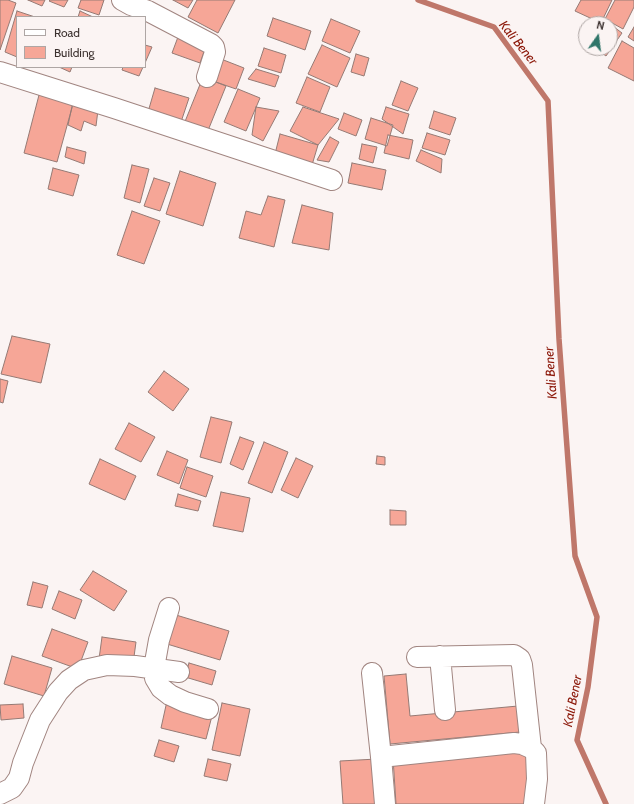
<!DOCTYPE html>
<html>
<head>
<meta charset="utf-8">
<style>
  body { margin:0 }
  #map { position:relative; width:634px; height:804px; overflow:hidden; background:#fbf4f3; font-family:Cabin,sans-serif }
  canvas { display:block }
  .legend { position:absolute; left:16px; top:16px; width:130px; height:52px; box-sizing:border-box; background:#fbf4f3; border:1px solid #aea6a4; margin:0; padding:5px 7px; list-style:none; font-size:12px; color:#3b302e }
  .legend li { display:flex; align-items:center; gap:8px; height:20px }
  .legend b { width:20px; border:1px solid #aea6a4 }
  .north { position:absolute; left:578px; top:16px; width:40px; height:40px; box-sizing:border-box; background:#fbf4f3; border:1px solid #aea6a4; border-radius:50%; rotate:14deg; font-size:11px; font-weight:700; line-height:16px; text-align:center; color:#3b302e }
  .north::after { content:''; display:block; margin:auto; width:14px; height:18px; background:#2f7569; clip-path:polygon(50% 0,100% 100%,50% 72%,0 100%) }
</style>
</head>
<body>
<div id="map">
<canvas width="634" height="804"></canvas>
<ul class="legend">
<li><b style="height:5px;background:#fff"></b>Road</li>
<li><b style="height:11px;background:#f6a697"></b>Building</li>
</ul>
<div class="north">N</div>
</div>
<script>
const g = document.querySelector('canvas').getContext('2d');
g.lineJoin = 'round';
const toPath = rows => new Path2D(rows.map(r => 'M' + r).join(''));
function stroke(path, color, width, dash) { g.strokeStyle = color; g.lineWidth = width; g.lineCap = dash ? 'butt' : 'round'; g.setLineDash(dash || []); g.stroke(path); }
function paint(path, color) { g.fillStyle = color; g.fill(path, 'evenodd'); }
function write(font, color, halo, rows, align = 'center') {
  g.font = font + ' Cabin,sans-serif'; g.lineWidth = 3; g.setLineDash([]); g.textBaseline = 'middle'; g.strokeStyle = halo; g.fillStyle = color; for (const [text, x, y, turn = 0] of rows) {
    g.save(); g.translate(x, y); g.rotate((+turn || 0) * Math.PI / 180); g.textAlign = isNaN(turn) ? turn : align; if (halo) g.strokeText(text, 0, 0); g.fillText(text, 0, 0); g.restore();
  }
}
const stream = toPath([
  [418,0,494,27,548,101,559,339,575,556,597,617,588,687,577,740,606,804]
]);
const building = toPath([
  [0,0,8,0,16,3,0,50,0,0],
  [28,0,45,0,42,6,28,0],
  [50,0,68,0,64,7,49,1,50,0],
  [81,0,104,0,99,15,78,8,81,0],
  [173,0,193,0,188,8,173,0],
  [197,0,235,0,218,33,188,17,197,0],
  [581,0,612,0,601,23,575,11,581,0],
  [615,0,634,0,634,7,623,29,605,19,615,0],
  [17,11,35,17,17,17,17,57,5,52,17,11],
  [80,11,93,17,78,17,80,11],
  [273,18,311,31,305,50,267,36,273,18],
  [331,19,360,31,350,53,322,41,331,19],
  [610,24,622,33,606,56,595,48,610,48,610,24],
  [634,27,634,41,628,37,634,27],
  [178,37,206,46,200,63,172,53,178,37],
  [622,41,634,48,634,81,608,68,622,41],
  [145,45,152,47,145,63,145,45],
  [322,45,350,58,337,87,308,74,322,45],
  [264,48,286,55,281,73,258,66,264,48],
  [356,54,369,58,364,76,351,72,356,54],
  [221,59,244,68,236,89,213,81,221,59],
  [59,67,72,67,70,72,59,67],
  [123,67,143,67,139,76,122,70,123,67],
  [256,69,279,76,275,87,248,79,256,69],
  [203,77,226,86,207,133,184,124,203,77],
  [307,77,330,87,320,112,296,103,307,77],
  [401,81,418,88,408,111,392,105,401,81],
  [155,88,189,98,181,122,148,112,155,88],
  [238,89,260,98,246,131,224,122,238,89],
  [39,95,73,104,57,162,24,153,39,95],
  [73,102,98,110,96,126,84,121,81,131,68,125,73,102],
  [256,107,279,111,263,141,252,135,256,107],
  [303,107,339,119,318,145,290,131,303,107],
  [386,107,409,114,403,134,382,119,386,107],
  [434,111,456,118,450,135,429,128,434,111],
  [344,113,362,120,356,136,338,129,344,113],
  [371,118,393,125,387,146,365,139,371,118],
  [427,133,450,140,445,155,422,148,427,133],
  [280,134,318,145,312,165,275,154,280,134],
  [388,135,413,140,409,159,384,153,388,135],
  [330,137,339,142,329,162,317,160,330,137],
  [362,144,377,147,373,163,359,159,362,144],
  [67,147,86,152,84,164,65,157,67,147],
  [421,150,442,159,441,173,416,161,421,150],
  [352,163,386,170,382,190,348,183,352,163],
  [132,165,149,169,140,203,124,198,132,165],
  [53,168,79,175,73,196,48,189,53,168],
  [180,171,216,183,203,226,166,214,180,171],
  [154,178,170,183,160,211,144,206,154,178],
  [268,196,285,200,274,247,239,238,246,211,261,215,268,196],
  [302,205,333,213,329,250,292,243,302,205],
  [132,211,160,221,144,264,117,255,132,211],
  [12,336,50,344,41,383,1,374,12,336],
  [164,371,189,389,173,411,148,392,164,371],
  [0,379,8,381,3,403,0,402,0,379],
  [211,417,232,422,221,463,200,457,211,417],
  [129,423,155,437,141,462,115,449,129,423],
  [240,437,254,442,243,470,230,464,240,437],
  [264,442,288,452,272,493,248,483,264,442],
  [167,451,188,460,179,484,157,475,167,451],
  [377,456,385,457,385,465,376,464,377,456],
  [296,458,313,466,298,498,281,490,296,458],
  [100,459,136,476,125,500,89,484,100,459],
  [187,467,213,476,206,497,180,488,187,467],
  [221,492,250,498,243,532,213,526,221,492],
  [178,494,201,501,198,511,175,506,178,494],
  [390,510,406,511,406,525,390,525,390,510],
  [93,571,127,591,114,611,80,590,93,571],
  [33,582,48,586,42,608,27,605,33,582],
  [59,591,82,600,75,619,52,609,59,591],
  [176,615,229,631,220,660,167,644,176,615],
  [52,629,88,642,78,669,42,656,52,629],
  [102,637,136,642,133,664,99,659,102,637],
  [12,656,52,668,44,696,4,684,12,656],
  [189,663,216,671,212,685,185,677,189,663],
  [406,674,410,716,518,706,520,732,390,744,384,676,406,674],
  [167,701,213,712,206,739,161,728,167,701],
  [222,703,250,709,240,756,212,750,222,703],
  [23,704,24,718,1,720,0,705,23,704],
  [159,740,179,746,174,762,154,756,159,740],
  [528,749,532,804,396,804,393,758,528,749],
  [208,759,231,764,227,781,204,776,208,759],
  [377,759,380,804,343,804,340,761,377,759]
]);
const minor = toPath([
  [122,0,131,5,148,11,211,44,214,47,215,52,207,77],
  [0,72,114,108,332,180],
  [169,608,159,640,154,668,155,678,161,688,170,695,185,702,208,709],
  [440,656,445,710],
  [417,657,514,655,520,659,522,665,531,748],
  [372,673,381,757,385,804],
  [381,757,514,743,522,744,531,748,536,753,537,779,534,804],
  [0,794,12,788,19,778,23,763,40,720,58,692,69,680,84,670,107,665,135,666,179,672]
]);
const waterNames = [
  ["Kali Bener",518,43,51],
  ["Kali Bener",551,373,-94],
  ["Kali Bener",573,701,-79]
];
stroke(stream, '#bf776a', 5.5);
paint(building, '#f6a697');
stroke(building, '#957a74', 1);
stroke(minor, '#a18580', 22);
stroke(minor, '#fff', 20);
write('italic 13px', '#8b1708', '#fbf4f3', waterNames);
</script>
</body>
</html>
